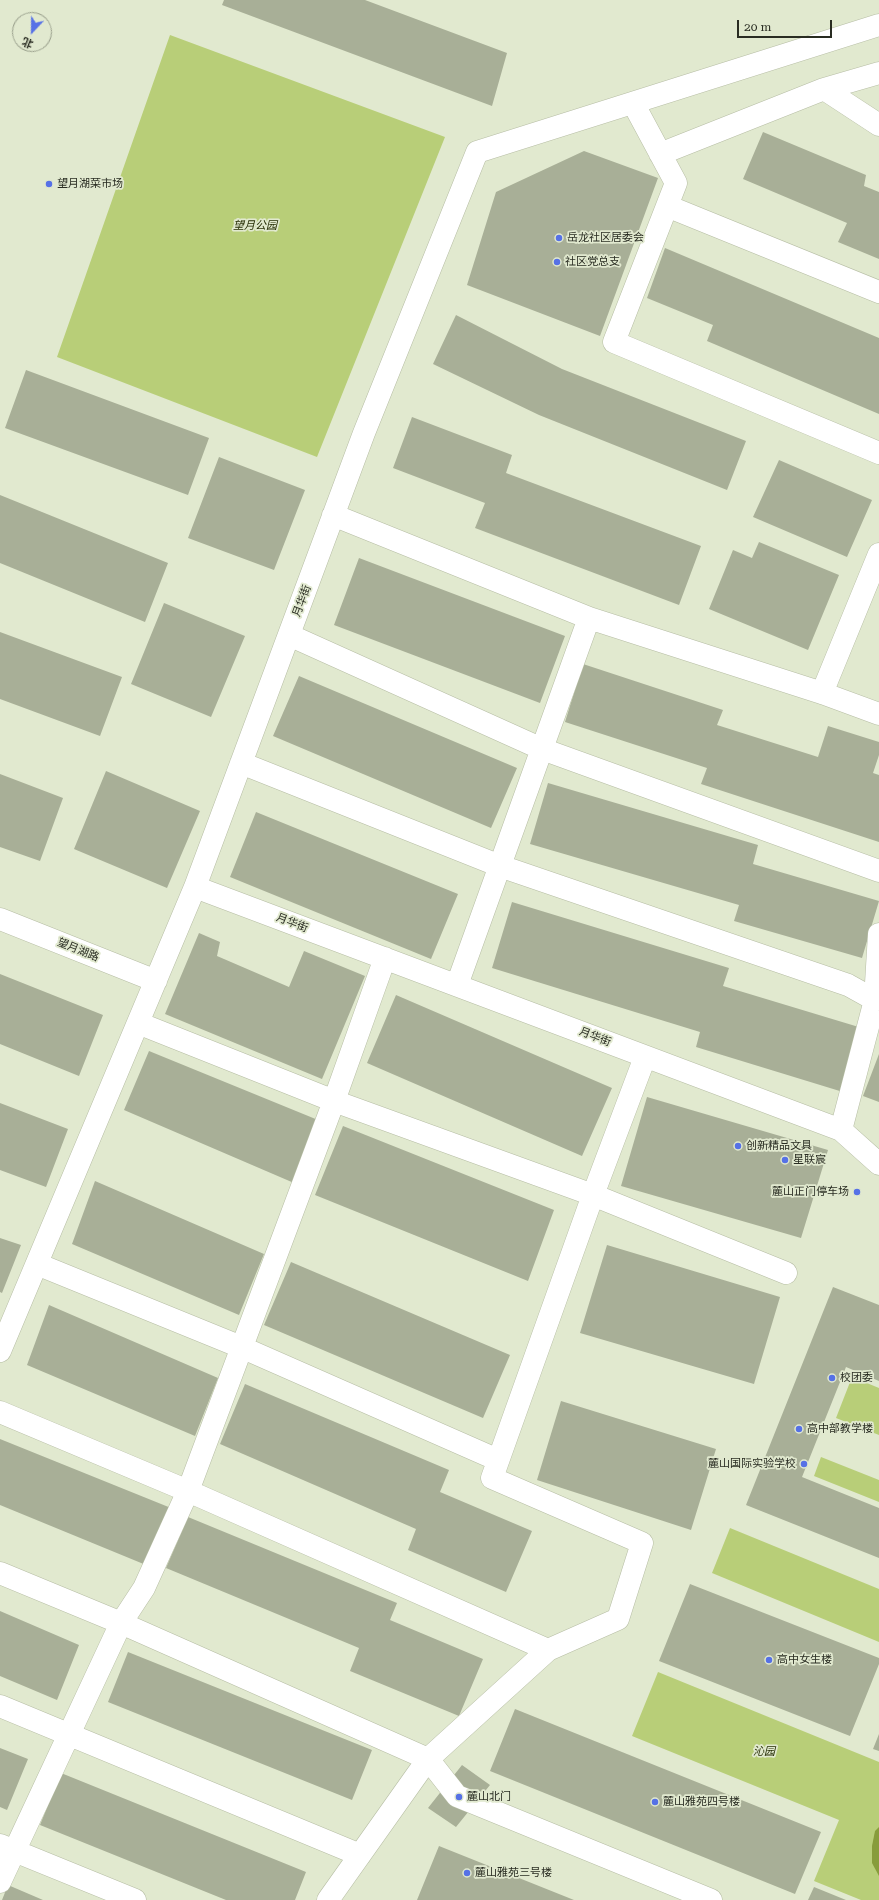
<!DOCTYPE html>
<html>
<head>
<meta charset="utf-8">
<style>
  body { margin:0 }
  #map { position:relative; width:879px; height:1900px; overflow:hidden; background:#e1e9cf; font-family:"Roboto Serif","Noto Sans SC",serif }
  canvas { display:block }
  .north { position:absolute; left:12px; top:12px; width:40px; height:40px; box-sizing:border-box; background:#e1e9cf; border:1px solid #979d8a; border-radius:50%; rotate:202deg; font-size:11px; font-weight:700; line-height:16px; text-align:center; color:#292c22 }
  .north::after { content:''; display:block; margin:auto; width:14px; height:18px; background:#5671e6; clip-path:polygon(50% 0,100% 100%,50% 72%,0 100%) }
  .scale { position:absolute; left:737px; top:20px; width:95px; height:18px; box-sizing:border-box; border:2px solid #292c22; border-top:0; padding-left:5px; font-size:12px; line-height:14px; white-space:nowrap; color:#292c22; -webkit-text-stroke:3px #e1e9cf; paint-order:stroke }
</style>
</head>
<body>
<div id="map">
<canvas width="879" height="1900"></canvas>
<div class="north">北</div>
<div class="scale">20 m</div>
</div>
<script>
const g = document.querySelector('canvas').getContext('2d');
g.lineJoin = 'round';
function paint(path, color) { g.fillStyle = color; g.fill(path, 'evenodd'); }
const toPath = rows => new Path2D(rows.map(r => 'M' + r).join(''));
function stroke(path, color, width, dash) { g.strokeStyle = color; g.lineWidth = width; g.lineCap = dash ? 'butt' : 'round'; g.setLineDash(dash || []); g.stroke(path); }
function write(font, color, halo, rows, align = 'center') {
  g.font = font + ' "Roboto Serif","Noto Sans SC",serif'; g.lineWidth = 3.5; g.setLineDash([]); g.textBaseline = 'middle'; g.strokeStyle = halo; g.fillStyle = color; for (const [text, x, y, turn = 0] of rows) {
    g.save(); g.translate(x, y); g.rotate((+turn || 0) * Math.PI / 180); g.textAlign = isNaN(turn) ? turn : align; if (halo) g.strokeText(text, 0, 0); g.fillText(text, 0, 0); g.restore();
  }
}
const green = toPath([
  [170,35,445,137,317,457,57,357],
  [852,1377,879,1388,879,1435,836,1418],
  [821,1457,879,1480,879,1502,814,1476],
  [730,1528,879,1589,879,1642,712,1573],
  [658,1672,879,1762,879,1900,861,1900,814,1881,839,1820,632,1736]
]);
const water = toPath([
  [879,1827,879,1876,872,1863,872,1846,875,1831]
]);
const building = toPath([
  [224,0,365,0,507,53,492,106,222,5],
  [763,132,866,175,864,186,879,192,879,259,838,242,847,223,743,179],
  [584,151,658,178,600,336,467,285,496,192],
  [665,248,879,338,879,414,707,341,713,325,647,298],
  [456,315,562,369,746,441,727,490,539,415,433,364],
  [26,370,209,438,188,495,5,428],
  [412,417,512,455,506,473,701,546,679,605,475,528,485,503,393,468],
  [219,457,305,490,274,570,188,538],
  [779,460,872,500,847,557,753,517],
  [0,495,168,563,145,622,0,563],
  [759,542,839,575,808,650,709,609,733,550,752,558],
  [359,558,565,636,540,703,334,625],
  [164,603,245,636,211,717,131,684],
  [0,632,122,677,100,736,0,699],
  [583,664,723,710,717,725,818,757,828,726,879,742,879,755,873,773,879,775,879,842,701,784,707,768,565,722],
  [299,676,517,768,491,828,273,736],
  [106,771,200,811,167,888,74,849],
  [0,774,63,798,40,861,0,847],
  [548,783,758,845,753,864,879,901,862,958,734,921,739,905,530,844],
  [256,812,458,894,431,959,230,877],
  [512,902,729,968,723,986,862,1028,843,1092,696,1047,700,1032,492,968],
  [199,933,220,942,217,956,289,987,304,951,365,976,322,1079,165,1014],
  [0,974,103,1015,79,1076,0,1044],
  [396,995,612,1088,582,1156,367,1063],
  [149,1051,318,1120,294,1183,124,1110],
  [879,1054,879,1102,863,1096],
  [647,1097,828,1150,801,1238,621,1186],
  [0,1103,68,1129,46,1187,0,1170],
  [343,1126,554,1210,528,1281,315,1195],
  [95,1181,264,1254,239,1315,72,1244],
  [0,1238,21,1245,2,1293,0,1292],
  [607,1245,780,1297,754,1384,580,1333],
  [291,1262,510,1355,483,1418,264,1325],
  [833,1287,879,1305,879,1381,846,1367,802,1477,879,1508,879,1558,746,1505],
  [49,1305,218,1378,195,1436,27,1365],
  [245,1384,449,1470,440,1492,532,1531,506,1592,408,1550,416,1529,220,1444],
  [561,1401,716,1449,691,1530,537,1480],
  [0,1439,171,1508,146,1565,0,1505],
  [188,1517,397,1603,390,1620,483,1659,459,1716,350,1671,359,1648,166,1568],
  [690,1584,879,1658,879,1664,850,1736,659,1661],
  [0,1611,79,1645,57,1700,0,1676],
  [128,1652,372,1750,352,1800,108,1702],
  [515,1709,821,1832,795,1894,490,1771],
  [879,1734,879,1751,873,1749],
  [0,1748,28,1759,7,1810,0,1807],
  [462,1765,490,1785,456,1827,428,1808],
  [61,1773,306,1872,295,1900,226,1900,40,1825],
  [439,1846,574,1900,417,1900],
  [8,1885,43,1900,2,1900],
  [814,1887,846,1900,808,1900]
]);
const street = toPath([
  [824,89,879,125],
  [633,103,676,183,614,342,879,453],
  [660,154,824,89,879,73],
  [667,206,879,292],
  [333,515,589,618,822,693,879,714],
  [289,635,542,749,879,871],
  [822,693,879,554],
  [241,763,500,866,848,985,875,1000,841,1130],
  [195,887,841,1130,879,1164],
  [0,919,156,981],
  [457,985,589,618],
  [875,1000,879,934],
  [138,1023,334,1101,593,1195,786,1273],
  [37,1264,241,1347,498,1460],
  [0,1351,195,887,364,433,477,152,879,25],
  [0,1412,188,1491,548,1650,618,1619,642,1543,492,1478,593,1195,645,1057],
  [0,1573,121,1623,428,1759,548,1650],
  [0,1706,360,1855],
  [0,1845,135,1900],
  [0,1882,121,1623,144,1588,188,1491,334,1101,385,958],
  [328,1900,428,1759,457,1796,711,1900]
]);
const markers = [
  [49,184,4,"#5671e6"],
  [559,238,4,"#5671e6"],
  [557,262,4,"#5671e6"],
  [738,1146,4,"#5671e6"],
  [785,1160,4,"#5671e6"],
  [857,1192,4,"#5671e6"],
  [832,1378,4,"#5671e6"],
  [799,1429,4,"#5671e6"],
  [804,1464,4,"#5671e6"],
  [769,1660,4,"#5671e6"],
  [459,1797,4,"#5671e6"],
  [655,1802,4,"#5671e6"],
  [467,1873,4,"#5671e6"]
];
const poiNames = [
  ["望月湖菜市场",57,184],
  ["岳龙社区居委会",567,238],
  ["社区党总支",565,262],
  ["创新精品文具",746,1146],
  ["星联宸",793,1160],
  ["麓山正门停车场",849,1192,"right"],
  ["校团委",840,1378],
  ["高中部教学楼",807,1429],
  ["麓山国际实验学校",796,1464,"right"],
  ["高中女生楼",777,1660],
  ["麓山北门",467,1797],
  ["麓山雅苑四号楼",663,1802],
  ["麓山雅苑三号楼",475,1873]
];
const parkNames = [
  ["望月公园",255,226],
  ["沁园",764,1752]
];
const streetNames = [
  ["月华街",302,601,-70],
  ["月华街",292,923,21],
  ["望月湖路",78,950,22],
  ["月华街",595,1037,21]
];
paint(green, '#b8ce78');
paint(water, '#879c3c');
paint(building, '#a8af97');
stroke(street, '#b6bda4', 23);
stroke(street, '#fff', 22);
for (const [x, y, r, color] of markers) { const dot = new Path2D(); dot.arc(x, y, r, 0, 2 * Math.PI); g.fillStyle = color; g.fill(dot); stroke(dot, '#e1e9cf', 1.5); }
write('11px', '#292c22', '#e1e9cf', poiNames, 'left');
write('italic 11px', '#262e05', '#e1e9cf', parkNames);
write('11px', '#292c22', '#e1e9cf', streetNames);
</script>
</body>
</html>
